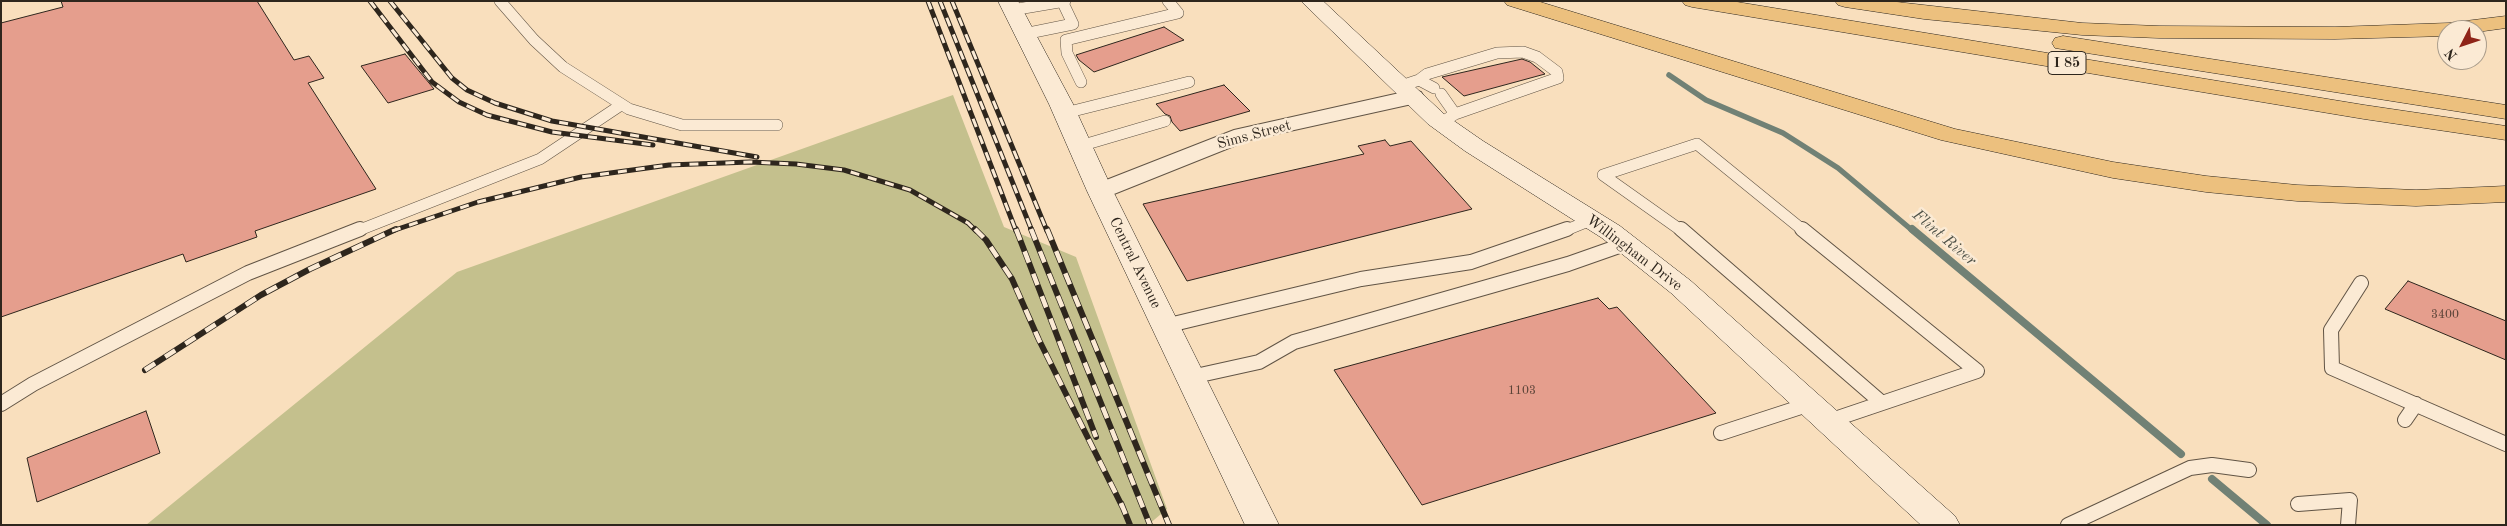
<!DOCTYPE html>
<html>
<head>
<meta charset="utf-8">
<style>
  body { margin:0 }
  #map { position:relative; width:2507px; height:526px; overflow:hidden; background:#f9dfbd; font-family:"Old Standard TT",serif }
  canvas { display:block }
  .frame { position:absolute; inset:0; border:2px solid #2e261d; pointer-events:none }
  .north { position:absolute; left:2437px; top:20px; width:50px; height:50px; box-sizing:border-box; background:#fbead4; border:1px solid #a99c8b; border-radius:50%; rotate:229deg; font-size:14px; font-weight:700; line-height:20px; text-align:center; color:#2e261d }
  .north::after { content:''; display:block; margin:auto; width:18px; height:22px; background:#8f2418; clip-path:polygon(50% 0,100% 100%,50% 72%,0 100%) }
</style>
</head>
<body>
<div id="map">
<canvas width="2507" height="526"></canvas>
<div class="frame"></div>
<div class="north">N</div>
</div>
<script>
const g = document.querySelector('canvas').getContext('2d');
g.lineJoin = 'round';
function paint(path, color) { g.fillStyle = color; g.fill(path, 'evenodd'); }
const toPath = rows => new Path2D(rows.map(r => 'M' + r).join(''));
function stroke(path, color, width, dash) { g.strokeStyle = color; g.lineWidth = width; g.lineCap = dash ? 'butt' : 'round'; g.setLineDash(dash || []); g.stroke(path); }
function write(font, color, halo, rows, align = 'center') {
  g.font = font + ' "Old Standard TT",serif'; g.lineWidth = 5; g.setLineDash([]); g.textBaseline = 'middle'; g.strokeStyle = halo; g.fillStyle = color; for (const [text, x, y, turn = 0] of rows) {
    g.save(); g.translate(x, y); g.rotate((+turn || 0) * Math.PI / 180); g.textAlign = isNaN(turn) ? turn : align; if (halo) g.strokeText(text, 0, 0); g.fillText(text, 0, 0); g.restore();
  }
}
const green = toPath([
  [953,95,1004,227,1076,257,1167,509,1148,525,146,525,457,272]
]);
const streamFar1 = toPath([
  [1669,75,1706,100,1783,133,1838,168,1913,231]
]);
const stream = toPath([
  [1912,229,2181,454],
  [2212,479,2267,525]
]);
const building = toPath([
  [61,1,257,1,294,60,309,56,324,78,308,83,376,189,255,231,257,237,186,262,183,254,1,317,1,23,63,7,61,1],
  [1164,27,1184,40,1094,72,1079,60,1076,55,1164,27],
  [405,54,434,89,388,103,361,66,405,54],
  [1522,59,1530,62,1545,74,1464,96,1442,77,1522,59],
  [1224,85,1250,111,1180,131,1172,122,1170,116,1165,114,1156,104,1224,85],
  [1385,140,1390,146,1411,141,1472,209,1187,281,1143,204,1364,154,1358,146,1385,140],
  [2408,281,2506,321,2506,360,2385,309,2408,281],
  [1598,298,1609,309,1617,307,1716,413,1422,505,1334,370,1598,298],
  [146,411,160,453,37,502,27,458,146,411]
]);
const laneFar1 = toPath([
  [500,1,534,40,563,67,629,109,682,125,777,125],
  [1012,10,1065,1],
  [1024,34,1073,24,1062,1],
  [1419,80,1434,88],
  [1081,82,1067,53,1066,40,1178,13,1168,1],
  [1401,86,1419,80,1427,74,1497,53,1523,52,1537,57,1557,72,1558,78,1455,114,1441,123],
  [1441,94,1455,114],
  [1065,113,1189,82],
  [1080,146,1165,121],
  [357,231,540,159,621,105],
  [1564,231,1591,220],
  [1682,231,1603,175,1697,144,1804,231]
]);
const lane = toPath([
  [1681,229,1882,403],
  [1802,229,1977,371,1829,421],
  [2361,283,2331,330,2332,368,2506,444],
  [1165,326,1361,279,1471,262,1567,229],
  [1191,377,1259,362,1294,342,1568,264,1625,244],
  [1,404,33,384,248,273,360,229],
  [2405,420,2416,404],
  [1721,433,1810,404],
  [2298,504,2350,500,2348,525],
  [2068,525,2190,468,2212,465,2249,470]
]);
const street = toPath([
  [1413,90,1421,92,1424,97,1421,102,1249,140,1109,196,1100,198,1091,196,1088,191,1091,186,1234,130,1413,90]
]);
const secondary = toPath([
  [998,1,1018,1,1073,104,1113,191,1279,525,1245,525,1087,191,1049,104,998,1],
  [1301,1,1323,1,1444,114,1483,141,1620,226,1691,281,1955,516,1960,525,1921,525,1671,293,1602,238,1465,151,1428,124,1301,1]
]);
const highway = toPath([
  [1504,1,1537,1,1955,129,2113,162,2206,176,2297,185,2416,190,2506,186,2506,202,2416,206,2297,201,2206,192,2113,178,1941,140,1507,5,1504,1],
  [1682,1,1731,1,2364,105,2506,126,2506,140,2364,119,1692,7,1685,5,1682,1],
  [1835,1,1888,1,2082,23,2159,26,2335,27,2449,23,2506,16,2506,28,2477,32,2477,30,2447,30,2447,36,2335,39,2159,38,2082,35,1924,19,1845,7,1838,5,1835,1],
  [2063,36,2506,105,2506,119,2055,48,2052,43,2055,38,2063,36]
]);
const railFar1 = toPath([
  [370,1,432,82,459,102,487,115,552,132,653,145],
  [390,1,452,78,467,90,495,103,552,121,757,157],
  [928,1,1016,231],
  [940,1,1032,231],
  [952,1,1047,231],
  [392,231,478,202,581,177,669,165,750,162,796,164,844,170,910,190,968,223,976,231]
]);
const rail = toPath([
  [975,229,986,240,1012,279,1039,340,1123,508],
  [1016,229,1096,437],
  [1031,229,1150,525],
  [1047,229,1169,525],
  [145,370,261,295,310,269,396,229],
  [1121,503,1130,525]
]);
const numberNames = [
  ["3400",2445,315],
  ["1103",1522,391]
];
const shields = [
  [2067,63,38]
];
const shieldNames = [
  ["I 85",2067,63]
];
const streetNames = [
  ["Sims Street",1254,135,-15],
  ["Willingham Drive",1634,253,37],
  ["Central Avenue",1135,263,64]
];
const waterNames = [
  ["Flint River",1944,238,40]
];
paint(green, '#c4c08d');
stroke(streamFar1, '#718175', 5.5);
stroke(stream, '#718175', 8);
paint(building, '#e59e8d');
stroke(building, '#2e261d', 1);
stroke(laneFar1, '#615445', 12);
stroke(lane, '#615445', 16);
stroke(street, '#615445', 2);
stroke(secondary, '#2e261d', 1);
stroke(highway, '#2e261d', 1);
stroke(laneFar1, '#fbead4', 11);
stroke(lane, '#fbead4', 14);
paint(street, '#fbead4');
paint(secondary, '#fbead4');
paint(highway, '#ecc07e');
stroke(railFar1, '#2e261d', 5);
stroke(rail, '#2e261d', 6);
stroke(railFar1, '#fbead4', 3, [9]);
stroke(rail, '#fbead4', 4.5, [12]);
write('12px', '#5c4439', null, numberNames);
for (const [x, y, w] of shields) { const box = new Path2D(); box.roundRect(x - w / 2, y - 11.5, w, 23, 4); g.fillStyle = '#fbead4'; g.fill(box); stroke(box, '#2e261d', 1); }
write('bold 14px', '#2e261d', null, shieldNames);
write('15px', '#2e261d', '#fbead4', streetNames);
write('italic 16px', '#505349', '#fbead4', waterNames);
</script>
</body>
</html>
